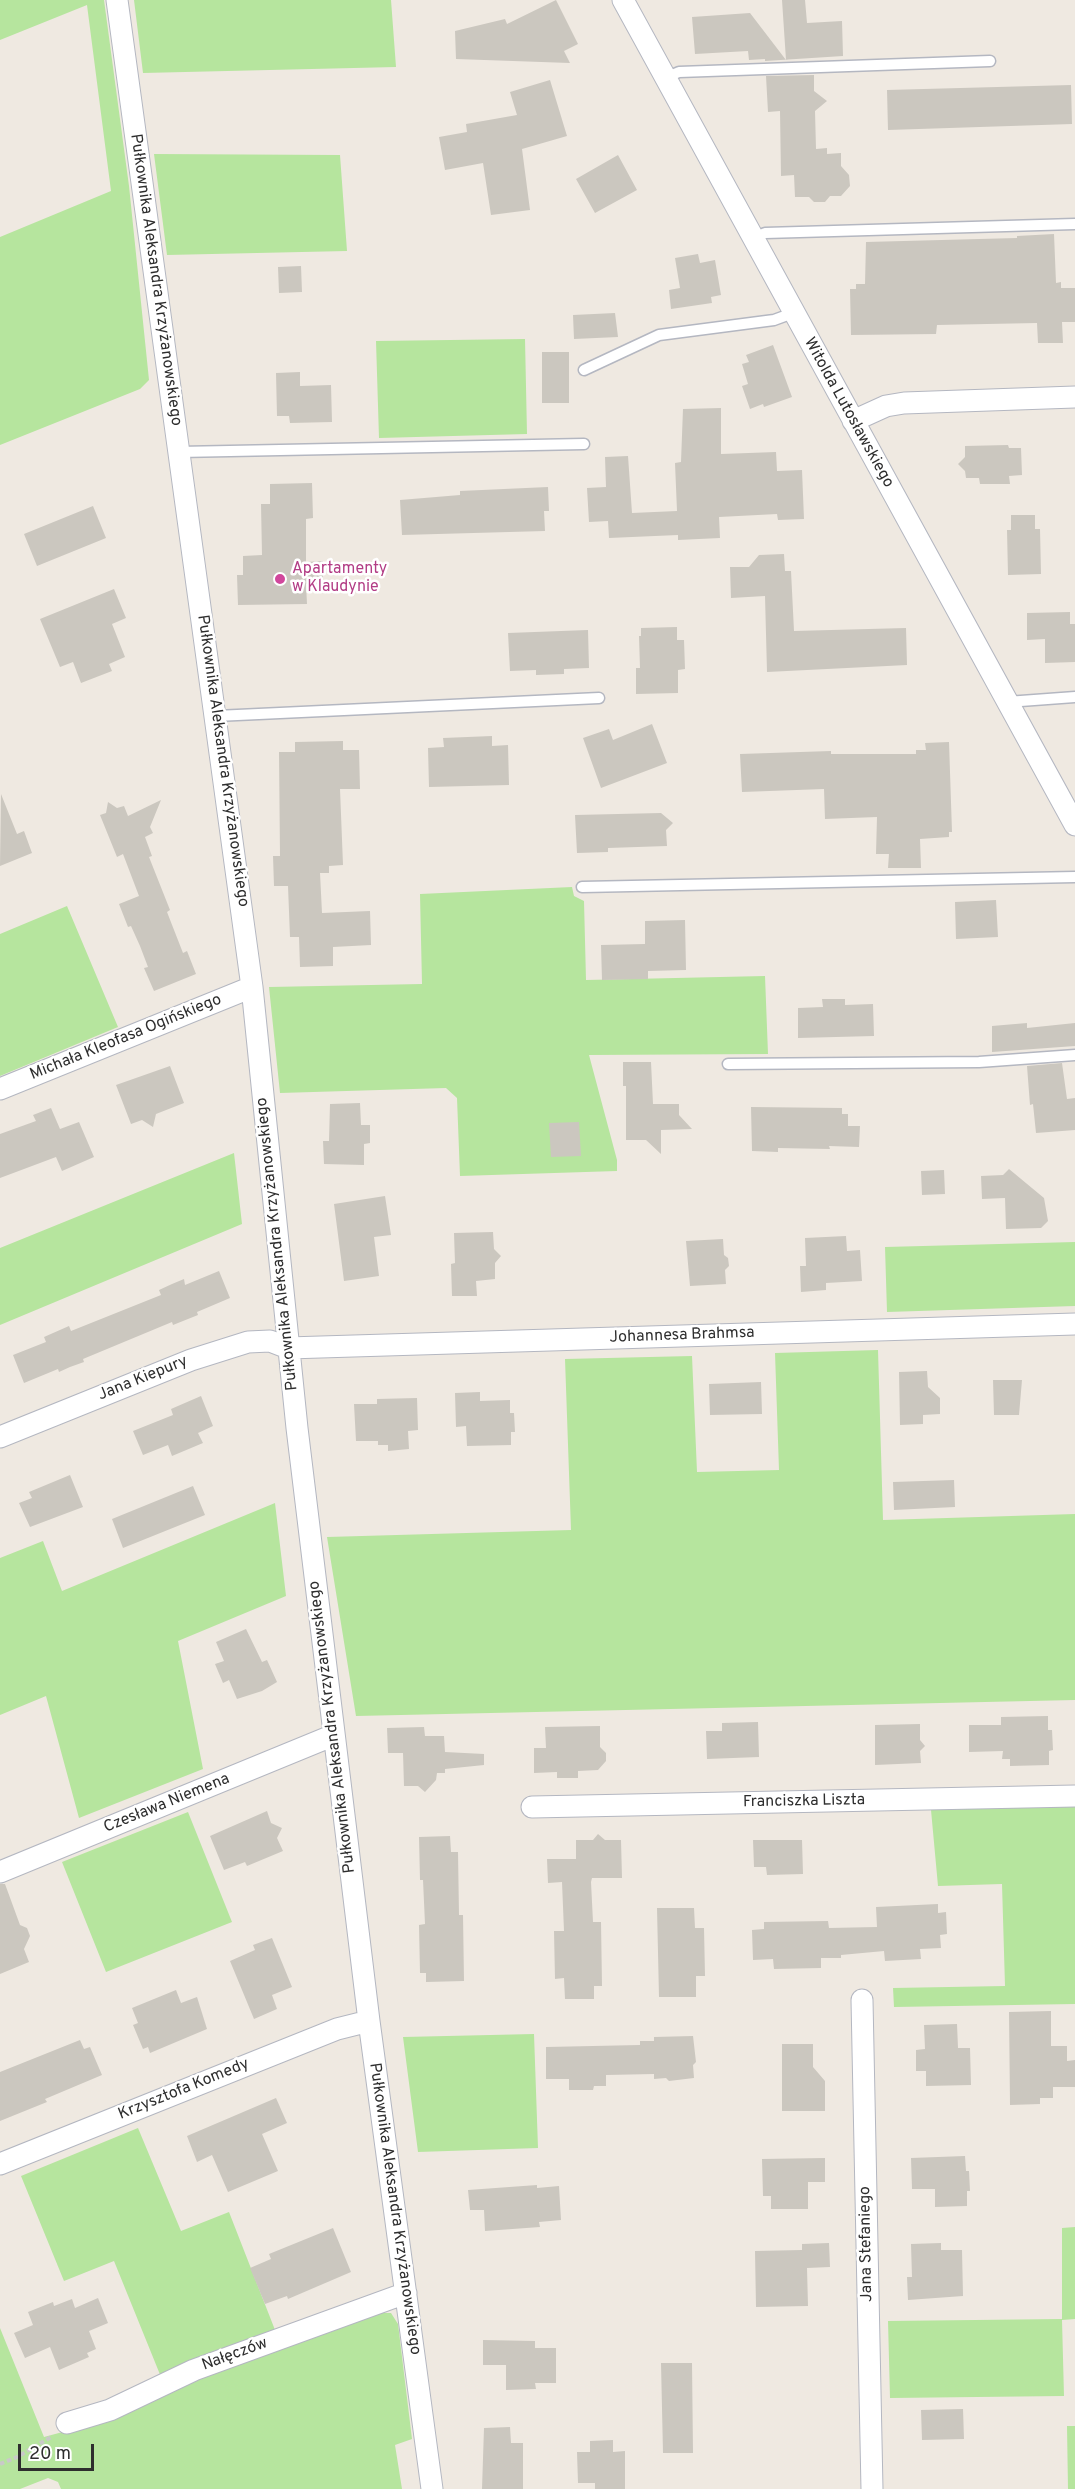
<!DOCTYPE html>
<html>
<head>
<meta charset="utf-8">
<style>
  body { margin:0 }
  #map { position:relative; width:1075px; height:2489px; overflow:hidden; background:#efe9e1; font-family:Overpass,sans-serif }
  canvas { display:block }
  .scale { position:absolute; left:18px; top:2444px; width:76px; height:27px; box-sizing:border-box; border:3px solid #2e2e2e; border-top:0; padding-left:8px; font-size:18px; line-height:21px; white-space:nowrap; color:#2e2e2e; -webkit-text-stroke:4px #fff; paint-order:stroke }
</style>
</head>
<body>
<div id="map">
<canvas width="1075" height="2489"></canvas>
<div class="scale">20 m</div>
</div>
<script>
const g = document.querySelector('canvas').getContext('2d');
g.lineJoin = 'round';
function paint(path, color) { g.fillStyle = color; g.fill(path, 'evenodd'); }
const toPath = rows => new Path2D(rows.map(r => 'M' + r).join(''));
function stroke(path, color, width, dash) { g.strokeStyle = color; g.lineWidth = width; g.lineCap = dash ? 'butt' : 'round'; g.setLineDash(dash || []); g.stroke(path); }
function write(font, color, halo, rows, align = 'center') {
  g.font = font + ' Overpass,sans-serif'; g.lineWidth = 5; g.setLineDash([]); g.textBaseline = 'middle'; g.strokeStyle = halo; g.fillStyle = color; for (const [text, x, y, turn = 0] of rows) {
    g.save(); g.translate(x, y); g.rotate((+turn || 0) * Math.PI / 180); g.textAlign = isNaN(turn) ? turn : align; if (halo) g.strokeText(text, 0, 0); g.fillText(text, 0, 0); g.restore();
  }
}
const green = toPath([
  [0,0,104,0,129,186,149,380,140,389,0,445,0,237,111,191,87,5,0,40],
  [134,0,391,0,396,67,143,73],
  [154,154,340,155,347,251,167,255],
  [525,339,527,434,379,438,376,341],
  [572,887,574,896,584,901,586,980,765,976,768,1054,589,1055,617,1160,617,1171,460,1176,457,1098,446,1088,280,1093,269,987,422,984,420,894],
  [67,906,118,1027,0,1076,0,934],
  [234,1153,242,1224,0,1325,0,1248],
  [1075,1242,1075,1306,887,1312,885,1247],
  [878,1350,883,1520,1075,1514,1075,1700,356,1716,327,1537,571,1530,565,1359,692,1356,697,1472,779,1470,775,1353],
  [275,1503,286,1596,178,1641,203,1769,79,1818,46,1696,0,1715,0,1558,43,1541,62,1591],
  [1075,1806,1075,2004,894,2007,893,1988,1005,1986,1002,1884,938,1886,931,1810],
  [188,1812,232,1922,106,1972,62,1862],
  [534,2034,538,2148,418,2152,403,2037],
  [138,2128,181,2231,229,2212,275,2330,161,2377,114,2261,64,2281,21,2176],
  [1075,2227,1075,2319,1062,2320,1064,2396,890,2398,888,2321,1062,2319,1062,2228],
  [380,2313,391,2313,398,2324,412,2439,395,2445,402,2489,61,2489,58,2482,48,2478,20,2489,0,2489,0,2328,44,2437,70,2430,169,2389],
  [1067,2426,1075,2426,1075,2489,1068,2489]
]);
const building = toPath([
  [556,0,578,44,564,51,570,63,456,59,455,31,505,19,507,24],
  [782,0,805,0,807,23,842,21,843,56,765,61,765,59,749,60,748,51,695,54,692,17,750,13,786,60],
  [814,75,814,91,827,101,815,111,816,149,827,148,827,154,841,153,841,166,849,175,850,186,841,196,830,196,825,202,814,202,809,197,795,197,794,175,781,176,780,111,768,112,766,76],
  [550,80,567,136,522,149,530,210,491,215,483,163,445,170,439,137,467,132,466,124,517,115,510,92],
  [1071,85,1072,124,888,130,887,90],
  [618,155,637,190,595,213,576,179],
  [1054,234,1056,283,1061,282,1061,288,1075,288,1075,322,1062,322,1063,343,1038,343,1037,323,937,325,936,334,851,335,850,289,856,289,856,284,865,284,866,242,1017,238,1017,236],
  [698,254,700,263,715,260,721,295,711,297,712,303,671,309,669,290,680,288,675,258],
  [301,266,302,292,279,293,278,267],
  [615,313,618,337,574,339,573,315],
  [773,345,792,397,764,407,763,404,750,409,742,386,748,384,742,364,749,362,746,355],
  [542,352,569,352,569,403,542,403],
  [300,372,300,386,331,385,332,422,290,423,289,416,277,416,276,373],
  [721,408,721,454,776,452,777,471,802,470,804,519,778,520,777,514,719,517,720,538,678,540,678,535,609,538,608,521,589,522,587,488,606,487,605,457,628,456,632,513,677,511,675,463,681,462,683,409],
  [1008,445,1009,448,1021,448,1022,475,1009,476,1010,484,980,484,979,478,966,478,965,471,958,464,965,457,965,446],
  [312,483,313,518,306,519,306,562,323,561,323,583,306,584,307,604,238,605,237,575,243,575,243,556,262,555,261,504,270,504,270,484],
  [548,487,549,511,544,511,545,531,402,535,400,500,460,495,460,491],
  [93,506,106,538,37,566,24,534],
  [1011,515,1035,515,1035,529,1040,529,1041,574,1008,575,1007,530,1011,530],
  [784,554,785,571,791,571,794,631,906,628,907,665,767,672,765,596,731,598,730,567,749,567,759,555],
  [114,589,126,618,112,624,125,657,109,664,112,671,81,683,73,662,60,667,40,619],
  [1070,612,1070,624,1075,624,1075,662,1045,663,1045,639,1027,640,1027,613],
  [677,627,677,640,684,640,685,669,678,670,678,693,636,694,636,668,640,668,639,636,641,636,641,628],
  [588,630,589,668,564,669,564,674,536,675,536,670,510,671,508,633],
  [652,724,667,763,601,788,583,738,609,729,613,740],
  [492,736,492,746,508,745,509,785,429,787,428,748,444,747,443,738],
  [343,741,343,750,359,750,360,789,340,789,343,865,329,866,329,873,320,873,322,913,370,911,371,945,333,947,333,966,300,967,299,937,290,937,288,886,274,886,273,856,280,856,279,752,295,752,295,742],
  [949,742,952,832,949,832,949,837,920,839,921,868,888,868,889,854,876,854,877,817,825,819,824,789,742,792,740,754,831,751,831,754,916,754,916,750,926,750,925,743],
  [1,794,17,834,24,831,32,853,0,866],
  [161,800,150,827,153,833,145,837,152,856,149,857,170,910,167,912,183,953,187,951,196,974,154,991,144,968,148,967,140,946,131,926,128,927,119,904,139,896,123,854,117,857,100,815,106,813,108,802,117,808,124,806,128,816],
  [661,813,673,823,666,830,667,846,608,848,608,852,577,853,575,815],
  [996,900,998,937,956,939,955,902],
  [685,920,686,970,648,971,648,979,602,980,601,945,645,944,645,921],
  [822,999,845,999,845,1005,873,1004,874,1036,798,1038,798,1008,823,1007],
  [1027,1023,1027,1028,1075,1023,1075,1046,992,1052,992,1026],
  [623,1062,651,1062,653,1104,679,1104,679,1115,692,1129,661,1130,661,1154,646,1140,626,1140,626,1086,623,1086],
  [1062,1063,1067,1099,1075,1098,1075,1130,1036,1133,1033,1104,1030,1105,1027,1066],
  [170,1066,184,1103,156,1114,153,1127,142,1120,131,1124,116,1085],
  [360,1103,361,1125,370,1125,370,1143,364,1144,364,1165,324,1164,323,1141,329,1141,330,1104],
  [751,1107,842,1108,842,1114,848,1114,848,1126,860,1126,859,1147,829,1146,830,1149,778,1148,778,1152,752,1151],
  [51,1108,60,1129,79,1122,94,1157,62,1171,56,1157,0,1178,0,1134,36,1121,33,1115],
  [579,1122,581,1156,551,1157,549,1123],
  [1009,1169,1044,1198,1048,1221,1041,1228,1006,1229,1005,1198,982,1199,981,1176,1003,1175],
  [944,1170,945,1194,922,1195,921,1171],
  [385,1196,391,1235,374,1237,379,1276,344,1281,334,1204],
  [493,1232,494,1249,501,1256,495,1263,495,1279,476,1281,477,1296,452,1296,451,1264,455,1263,454,1233],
  [846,1236,847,1251,860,1250,862,1281,826,1283,826,1290,801,1292,800,1266,806,1266,805,1238],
  [723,1239,724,1255,728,1258,729,1266,725,1270,726,1284,690,1286,686,1241],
  [219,1271,230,1298,197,1312,198,1315,173,1325,172,1322,83,1359,84,1362,70,1367,59,1372,58,1369,24,1383,13,1355,46,1342,44,1337,69,1326,71,1331,161,1295,159,1290,172,1284,184,1279,185,1285],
  [927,1371,928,1387,940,1398,940,1414,923,1415,923,1424,900,1425,899,1372],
  [993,1380,1022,1380,1019,1415,994,1415],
  [761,1382,762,1414,710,1415,709,1384],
  [480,1392,480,1401,510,1400,510,1413,514,1413,515,1432,511,1432,511,1445,467,1446,466,1426,456,1427,455,1393],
  [201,1396,213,1426,198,1433,203,1443,172,1456,168,1445,143,1455,133,1431,173,1415,171,1409],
  [417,1398,418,1430,408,1431,409,1449,388,1451,388,1445,378,1445,378,1441,356,1441,354,1404,377,1404,377,1399],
  [70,1475,83,1507,30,1527,19,1503,32,1498,29,1492],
  [954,1480,955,1507,894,1510,893,1482],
  [193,1486,205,1515,123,1548,112,1519],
  [246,1629,262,1662,267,1660,277,1682,262,1691,237,1699,229,1680,223,1683,215,1664,224,1661,216,1642],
  [1048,1716,1048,1730,1052,1730,1053,1750,1049,1751,1049,1765,1010,1766,1010,1759,1002,1759,1003,1751,969,1752,969,1725,1001,1725,1001,1717],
  [758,1722,759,1757,707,1759,706,1731,722,1731,722,1723],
  [920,1724,920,1740,925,1746,920,1751,921,1763,875,1765,875,1725],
  [600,1726,600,1747,606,1753,606,1761,598,1770,578,1771,578,1778,557,1778,557,1772,534,1773,534,1748,546,1748,545,1727],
  [424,1727,425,1736,444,1736,445,1752,484,1754,484,1765,445,1769,445,1773,437,1773,436,1780,425,1792,418,1786,404,1786,403,1753,388,1753,387,1728],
  [267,1811,271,1823,282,1828,277,1838,283,1851,247,1866,245,1862,224,1870,210,1836],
  [598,1834,605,1840,621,1840,622,1878,592,1878,591,1882,593,1922,601,1922,602,1986,594,1986,594,1999,565,1999,564,1978,555,1979,554,1931,564,1931,562,1882,548,1883,547,1859,576,1859,576,1840,593,1840],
  [450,1836,451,1852,458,1852,459,1915,463,1915,464,1981,426,1982,426,1973,420,1973,419,1925,425,1924,423,1880,420,1880,419,1837],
  [753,1840,802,1840,803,1874,767,1875,766,1867,754,1867],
  [0,1884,5,1884,20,1925,27,1928,30,1936,24,1949,29,1962,0,1974],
  [938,1904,938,1913,946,1912,947,1934,940,1935,941,1948,920,1949,921,1959,885,1961,884,1951,841,1955,841,1958,821,1958,821,1968,774,1969,773,1959,753,1960,752,1930,764,1929,764,1922,828,1921,829,1928,877,1927,876,1907],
  [657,1908,694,1908,695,1928,704,1928,705,1976,696,1976,696,1997,659,1997],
  [272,1938,292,1987,272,1995,277,2009,254,2019,230,1961,255,1950,253,1945],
  [176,1990,181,2003,197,1997,207,2029,150,2053,148,2047,143,2049,133,2025,138,2023,132,2008],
  [1051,2011,1051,2046,1067,2046,1067,2061,1075,2060,1075,2087,1053,2087,1053,2098,1040,2098,1040,2104,1010,2105,1009,2012],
  [957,2024,958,2048,970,2048,971,2085,926,2086,926,2071,916,2071,916,2050,925,2049,924,2025],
  [693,2036,696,2062,693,2065,694,2078,669,2081,666,2078,654,2079,654,2074,606,2075,606,2086,594,2086,593,2090,569,2090,569,2079,546,2079,546,2047,640,2045,640,2041,654,2041,654,2037],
  [80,2040,84,2049,90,2047,102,2075,45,2099,47,2102,0,2121,0,2072],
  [782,2044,813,2044,813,2067,825,2081,825,2111,782,2111],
  [276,2098,287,2123,262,2134,278,2171,228,2192,212,2155,197,2162,187,2136],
  [965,2156,966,2171,969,2171,970,2191,967,2191,967,2206,935,2207,935,2189,912,2189,911,2158],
  [825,2158,825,2182,808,2182,808,2209,771,2209,771,2196,763,2196,762,2159],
  [537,2185,537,2188,559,2186,561,2220,539,2222,540,2227,485,2231,484,2210,470,2210,468,2190],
  [333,2228,351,2272,288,2299,287,2296,265,2304,250,2268,271,2259,269,2254],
  [829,2243,830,2267,807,2268,808,2306,756,2307,755,2251,802,2250,802,2244],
  [941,2243,941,2250,962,2250,963,2296,908,2300,907,2277,912,2277,911,2244],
  [98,2298,108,2323,89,2331,96,2349,87,2353,89,2357,59,2370,50,2347,25,2358,14,2333,33,2325,28,2312,53,2302,54,2306,72,2299,75,2308],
  [483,2340,535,2341,535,2348,556,2348,556,2383,535,2383,536,2389,506,2390,506,2365,483,2365],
  [661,2363,692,2363,693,2453,663,2453],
  [963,2409,964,2439,922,2440,921,2410],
  [510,2427,511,2443,523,2443,523,2489,482,2489,484,2428],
  [613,2440,613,2452,625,2451,625,2489,595,2489,595,2483,578,2483,577,2452,590,2452,590,2441]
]);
const path = toPath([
  [0,2464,17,2457,51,2437]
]);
const service = toPath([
  [665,78,679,72,990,61],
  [753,238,765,233,1075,224],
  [584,370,659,335,774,320,793,313],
  [179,452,584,444],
  [1007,702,1075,697],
  [216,716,599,698],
  [582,887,1075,877],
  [728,1064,979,1062,1075,1055]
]);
const minor = toPath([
  [117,0,252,987,297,1428,369,2021,432,2489],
  [623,0,1075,825],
  [853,421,886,406,904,403,1075,397],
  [0,1089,252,987],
  [0,1437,191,1360,248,1342,270,1341,288,1348,1075,1324],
  [532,1807,1075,1796],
  [0,1872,334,1735],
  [862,2000,872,2489],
  [0,2164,337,2029,369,2021],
  [67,2423,110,2410,194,2370,406,2293]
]);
const markers = [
  [280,579,6,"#d1479c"]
];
const streetNames = [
  ["Pułkownika Aleksandra Krzyżanowskiego",155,280,82],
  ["Witolda Lutosławskiego",848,413,61],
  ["Pułkownika Aleksandra Krzyżanowskiego",222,761,82],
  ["Michała Kleofasa Ogińskiego",126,1038,-22],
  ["Pułkownika Aleksandra Krzyżanowskiego",278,1244,-96],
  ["Johannesa Brahmsa",682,1336,-2],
  ["Jana Kiepury",143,1379,-22],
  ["Pułkownika Aleksandra Krzyżanowskiego",333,1727,-97],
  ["Franciszka Liszta",804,1802,-1],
  ["Czesława Niemena",167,1804,-22],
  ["Krzysztofa Komedy",184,2090,-22],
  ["Pułkownika Aleksandra Krzyżanowskiego",394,2209,82],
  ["Jana Stefaniego",867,2244,-91],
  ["Nałęczów",235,2355,-20]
];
const hotelNames = [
  ["Apartamenty",292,570],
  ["w Klaudynie",292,588]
];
paint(green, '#b6e59e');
paint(building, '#cbc7bf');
stroke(service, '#b4b7c1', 13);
stroke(minor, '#b4b7c1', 23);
stroke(path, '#c9c9c9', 4, [4.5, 3]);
stroke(service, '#fff', 10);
stroke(minor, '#fff', 21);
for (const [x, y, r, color] of markers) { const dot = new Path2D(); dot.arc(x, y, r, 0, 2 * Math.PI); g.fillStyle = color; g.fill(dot); stroke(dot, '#fff', 2); }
write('16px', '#2e2e2e', '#fff', streetNames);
write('16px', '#b23c85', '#fff', hotelNames, 'left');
</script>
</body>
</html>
